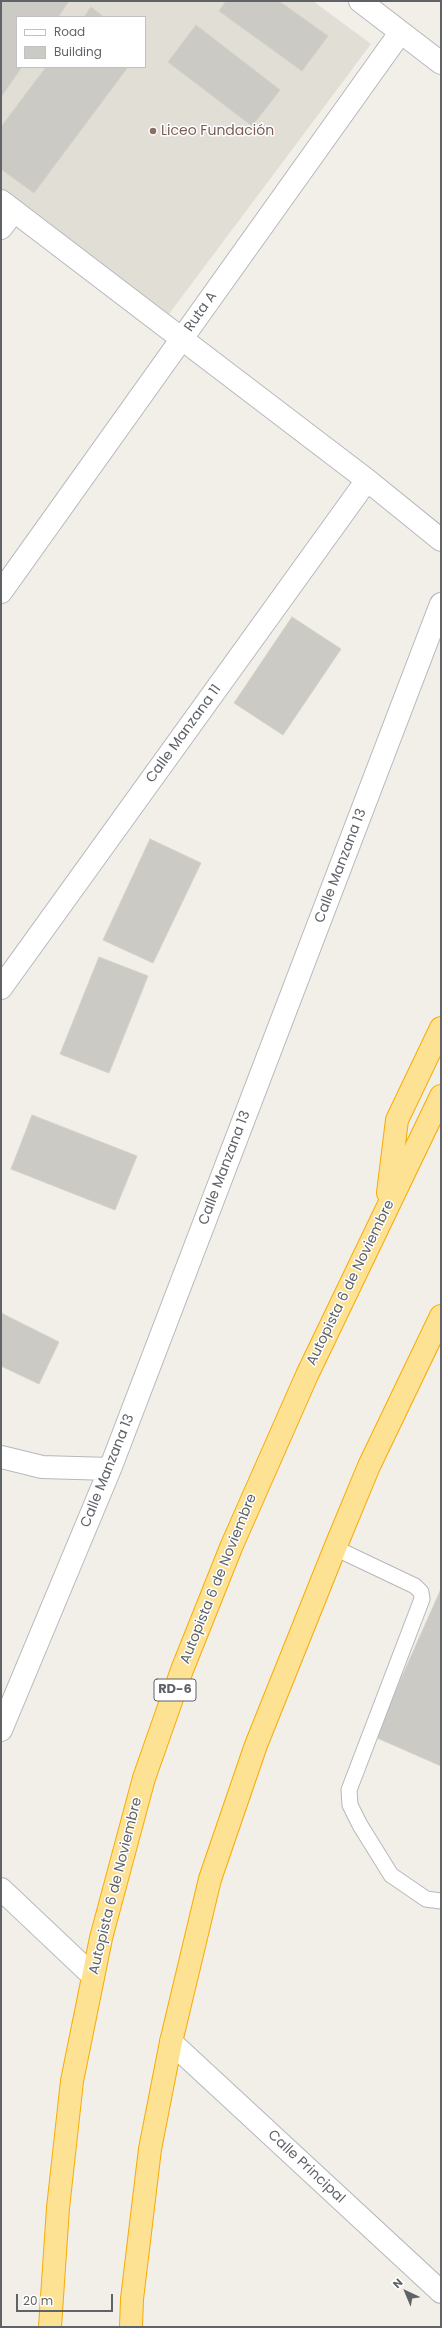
<!DOCTYPE html>
<html>
<head>
<meta charset="utf-8">
<style>
  body { margin:0 }
  #map { position:relative; width:442px; height:2328px; overflow:hidden; background:#f1efe8; font-family:Poppins,sans-serif }
  canvas { display:block }
  .frame { position:absolute; inset:0; border:2px solid #5f6368; pointer-events:none }
  .legend { position:absolute; left:16px; top:16px; width:130px; height:52px; box-sizing:border-box; background:#fff; border:1px solid #bfc1c3; margin:0; padding:5px 7px; list-style:none; font-size:12px; color:#5f6368 }
  .legend li { display:flex; align-items:center; gap:8px; height:20px }
  .legend b { width:20px; border:1px solid #bfc1c3 }
  .north { position:absolute; left:386px; top:2272px; width:40px; height:40px; -webkit-text-stroke:3px #fff; paint-order:stroke; rotate:316deg; font-size:11px; font-weight:700; line-height:16px; text-align:center; color:#5f6368 }
  .north::after { content:''; display:block; margin:auto; width:14px; height:18px; background:#5f6368; clip-path:polygon(50% 0,100% 100%,50% 72%,0 100%) }
  .scale { position:absolute; left:16px; top:2294px; width:97px; height:18px; box-sizing:border-box; border:2px solid #5f6368; border-top:0; padding-left:5px; font-size:12px; line-height:14px; white-space:nowrap; color:#5f6368; -webkit-text-stroke:3px #fff; paint-order:stroke }
</style>
</head>
<body>
<div id="map">
<canvas width="442" height="2328"></canvas>
<div class="frame"></div>
<ul class="legend">
<li><b style="height:5px;background:#fff"></b>Road</li>
<li><b style="height:11px;background:#cccac5"></b>Building</li>
</ul>
<div class="north">N</div>
<div class="scale">20 m</div>
</div>
<script>
const g = document.querySelector('canvas').getContext('2d');
g.lineJoin = 'round';
function paint(path, color) { g.fillStyle = color; g.fill(path, 'evenodd'); }
const toPath = rows => new Path2D(rows.map(r => 'M' + r).join(''));
function stroke(path, color, width, dash) { g.strokeStyle = color; g.lineWidth = width; g.lineCap = dash ? 'butt' : 'round'; g.setLineDash(dash || []); g.stroke(path); }
function write(font, color, halo, rows, align = 'center') {
  g.font = font + ' Poppins,sans-serif'; g.lineWidth = 3; g.setLineDash([]); g.textBaseline = 'middle'; g.strokeStyle = halo; g.fillStyle = color; for (const [text, x, y, turn = 0] of rows) {
    g.save(); g.translate(x, y); g.rotate((+turn || 0) * Math.PI / 180); g.textAlign = isNaN(turn) ? turn : align; if (halo) g.strokeText(text, 0, 0); g.fillText(text, 0, 0); g.restore();
  }
}
const education = toPath([
  [1,1,313,1,371,44,166,318,1,196],
  [17,17,145,17,145,67,17,67]
]);
const building = toPath([
  [1,1,69,1,58,17,17,17,17,67,22,67,1,97,1,1],
  [226,1,279,1,328,36,302,71,219,11,226,1],
  [91,7,104,17,84,17,91,7],
  [196,25,280,90,252,126,168,62,196,25],
  [46,67,128,67,34,193,1,169,1,127,46,67],
  [292,617,341,649,283,735,234,703,292,617],
  [150,839,201,863,153,963,103,940,150,839],
  [99,957,148,976,109,1073,60,1054,99,957],
  [32,1115,137,1156,115,1210,11,1169,32,1115],
  [1,1313,59,1342,39,1384,1,1366,1,1313],
  [441,1589,441,1766,375,1737,441,1589]
]);
const lane = toPath([
  [335,1548,415,1586,421,1592,422,1599,349,1790,350,1805,360,1825,391,1875,426,1899,441,1901]
]);
const street = toPath([
  [360,1,441,63],
  [1,201,367,480,441,540],
  [1,228,14,211],
  [1,592,400,33],
  [1,988,367,480],
  [1,1457,42,1467,110,1469],
  [1,1730,110,1469,441,604],
  [171,2042,441,2292]
]);
const secondary = toPath([
  [1,1889,93,1976]
]);
const highway = toPath([
  [388,1193,397,1120,441,1028],
  [50,2327,58,2208,72,2081,101,1938,144,1778,182,1670,232,1545,307,1375,441,1096],
  [131,2327,132,2299,150,2149,171,2042,210,1879,256,1745,335,1548,369,1466,441,1316]
]);
const markers = [
  [153,131,4,"#8d6e63"]
];
const shields = [
  [175,1690,42]
];
const shieldNames = [
  ["RD-6",175,1690]
];
const educationNames = [
  ["Liceo Fundación",161,131]
];
const streetNames = [
  ["Ruta A",201,312,-55],
  ["Calle Manzana 11",184,734,-54],
  ["Calle Manzana 13",341,866,-69],
  ["Calle Manzana 13",225,1168,-69],
  ["Autopista 6 de Noviembre",351,1283,-64],
  ["Calle Manzana 13",108,1471,-68],
  ["Autopista 6 de Noviembre",219,1579,-68],
  ["Autopista 6 de Noviembre",116,1886,-76],
  ["Calle Principal",306,2167,43]
];
paint(education, '#e1ded6');
paint(building, '#cccac5');
stroke(building, '#d6d1c6', 1);
stroke(lane, '#b5b8bc', 17);
stroke(street, '#b5b8bc', 24);
stroke(secondary, '#b6babf', 24);
stroke(highway, '#f9ab00', 24);
stroke(lane, '#fff', 15);
stroke(street, '#fff', 22);
stroke(secondary, '#fff', 22);
stroke(highway, '#fde293', 22);
for (const [x, y, r, color] of markers) { const dot = new Path2D(); dot.arc(x, y, r, 0, 2 * Math.PI); g.fillStyle = color; g.fill(dot); stroke(dot, '#fff', 1.5); }
for (const [x, y, w] of shields) { const box = new Path2D(); box.roundRect(x - w / 2, y - 11, w, 22, 3); g.fillStyle = '#fff'; g.fill(box); stroke(box, '#5f6368', 1); }
write('bold 13px', '#5f6368', null, shieldNames);
write('14px', '#785e54', '#fff', educationNames, 'left');
write('14px', '#5f6368', '#fff', streetNames);
</script>
</body>
</html>
